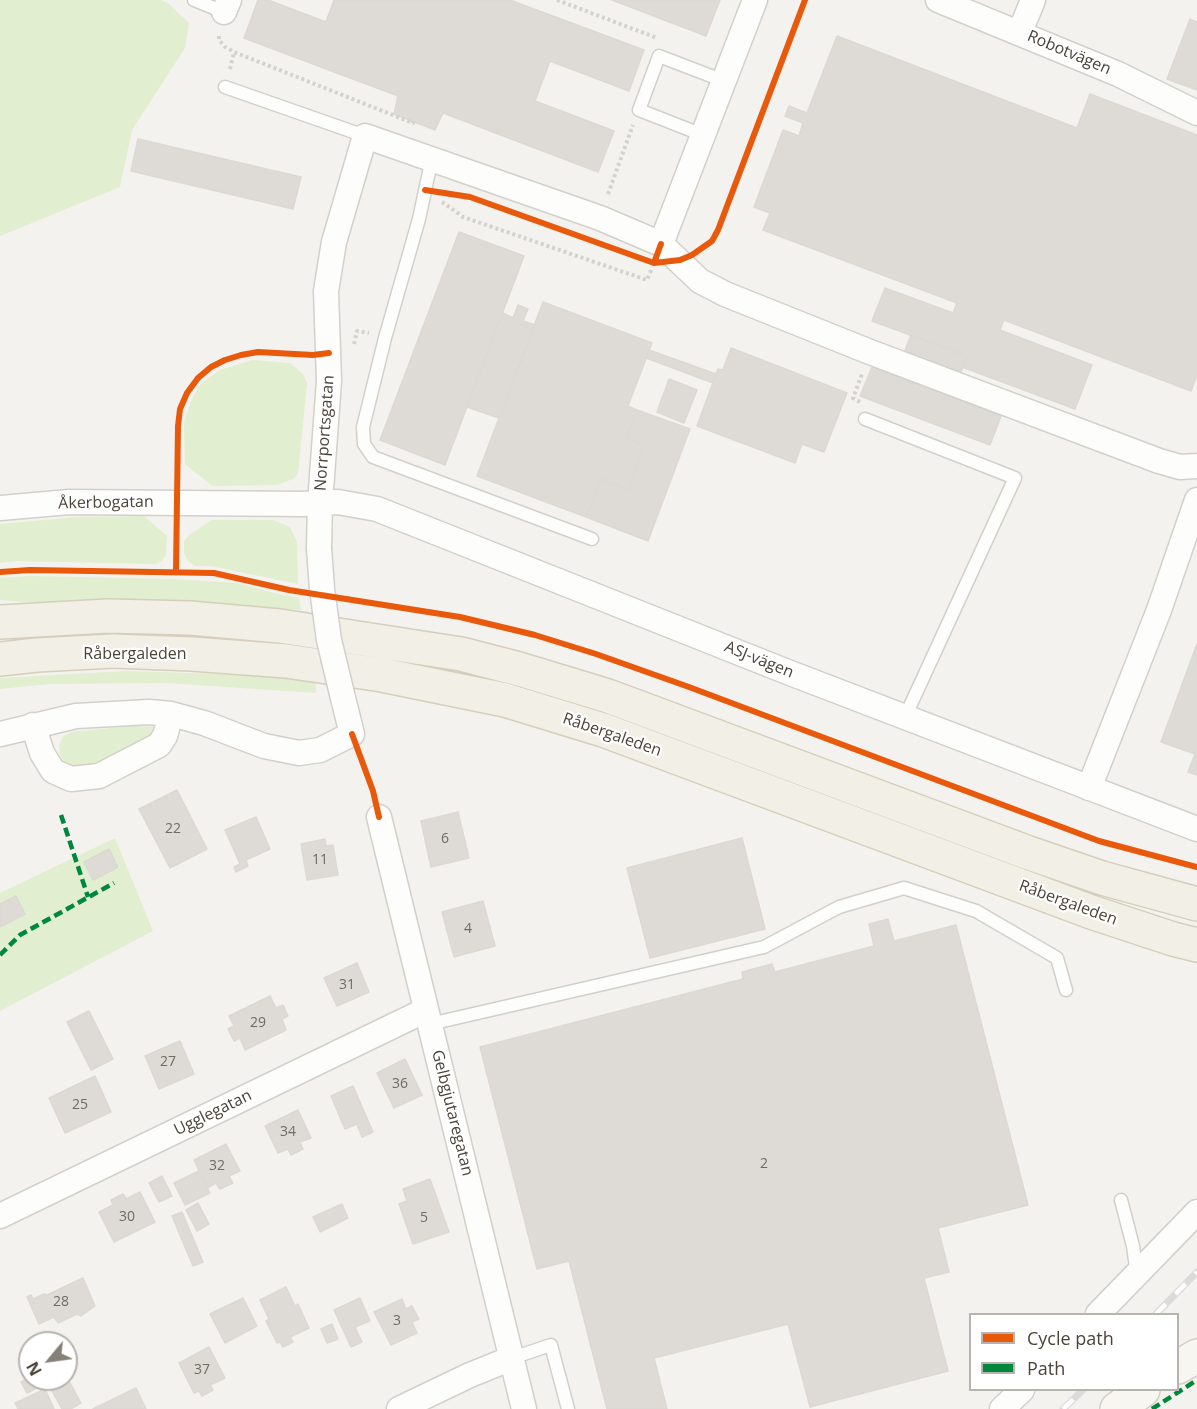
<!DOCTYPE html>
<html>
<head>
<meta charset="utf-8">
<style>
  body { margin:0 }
  #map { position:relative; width:1197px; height:1409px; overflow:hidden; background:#f4f2ee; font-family:"Open Sans",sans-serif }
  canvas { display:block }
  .legend { position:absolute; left:969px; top:1313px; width:210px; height:78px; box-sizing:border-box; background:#fff; border:2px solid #b7b4b0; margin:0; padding:8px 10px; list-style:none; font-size:18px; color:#4b4439 }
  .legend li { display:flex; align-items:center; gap:12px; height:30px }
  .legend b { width:30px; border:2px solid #b7b4b0 }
  .north { position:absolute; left:18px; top:1331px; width:60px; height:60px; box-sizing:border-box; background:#fff; border:2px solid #b7b4b0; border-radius:50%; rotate:241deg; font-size:16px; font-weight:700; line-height:24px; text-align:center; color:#4b4439 }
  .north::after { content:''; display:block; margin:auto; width:21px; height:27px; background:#868178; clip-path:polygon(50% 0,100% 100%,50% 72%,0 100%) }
</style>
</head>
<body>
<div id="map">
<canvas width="1197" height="1409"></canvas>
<ul class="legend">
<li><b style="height:8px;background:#e8590c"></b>Cycle path</li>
<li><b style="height:8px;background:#00873e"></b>Path</li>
</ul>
<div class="north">N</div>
</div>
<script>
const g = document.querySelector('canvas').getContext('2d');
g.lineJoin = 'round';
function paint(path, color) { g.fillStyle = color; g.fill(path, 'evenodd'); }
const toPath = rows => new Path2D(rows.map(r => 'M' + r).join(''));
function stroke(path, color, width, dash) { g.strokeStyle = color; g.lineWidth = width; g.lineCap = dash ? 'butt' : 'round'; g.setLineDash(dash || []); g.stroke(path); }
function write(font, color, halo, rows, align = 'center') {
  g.font = font + ' "Open Sans",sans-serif'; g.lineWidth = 4.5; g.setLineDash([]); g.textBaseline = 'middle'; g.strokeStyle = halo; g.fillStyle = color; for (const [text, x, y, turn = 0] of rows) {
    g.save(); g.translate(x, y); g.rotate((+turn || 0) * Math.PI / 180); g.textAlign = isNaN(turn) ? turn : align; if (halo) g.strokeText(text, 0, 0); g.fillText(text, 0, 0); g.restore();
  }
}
const green = toPath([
  [0,0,161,0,168,3,189,23,185,48,132,130,120,187,0,236],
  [253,360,290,363,303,374,307,383,298,474,293,479,277,485,212,486,185,464,184,423,191,401,200,384,220,370],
  [144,516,167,536,166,555,162,561,156,564,15,561,0,563,0,524,77,517],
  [212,520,273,520,290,527,297,542,298,584,211,566,195,566,188,561,184,553,184,541,189,535],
  [30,576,171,579,237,583,278,594,299,598,301,610,189,601,37,603,0,600,0,578],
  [127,671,253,675,315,682,316,693,166,683,49,684,0,689,0,678],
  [132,726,161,727,156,734,92,765,81,767,71,765,64,762,60,755,59,745,64,736,72,732],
  [115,838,153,931,0,1011,0,893]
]);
const building = toPath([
  [258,0,268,0,326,22,334,0,510,0,644,50,629,91,550,61,535,101,614,131,598,172,443,113,435,130,394,114,398,96,244,38,258,0],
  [612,0,720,0,706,36,612,0],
  [1190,19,1197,22,1197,90,1167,79,1190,19],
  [837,36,1077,128,1090,94,1197,135,1197,375,1191,391,1004,320,1000,330,1092,365,1075,409,962,367,967,356,872,321,885,288,953,313,957,303,763,230,770,213,754,207,783,130,799,136,803,123,785,116,789,106,807,113,837,36],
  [138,139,301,177,293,209,131,171,138,139],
  [459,232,524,256,445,465,380,440,459,232],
  [543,302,652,343,628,406,637,410,626,438,644,445,628,489,601,479,586,517,477,476,543,302],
  [518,305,528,309,523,321,535,325,499,418,467,407,503,313,513,318,518,305],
  [911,335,967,356,951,397,895,376,911,335],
  [731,348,847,393,824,452,802,444,795,463,697,426,718,369,723,370,731,348],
  [649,350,716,374,713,383,646,358,649,350],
  [872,367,1001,416,990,445,860,396,872,367],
  [669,379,697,390,684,423,657,412,669,379],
  [637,410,690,429,648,541,586,517,601,479,628,489,644,445,626,438,637,410],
  [1197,644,1197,775,1188,772,1195,754,1161,742,1197,644],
  [177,790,207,849,170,868,139,809,177,790],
  [458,812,469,858,431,867,421,821,458,812],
  [256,817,270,849,246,860,248,866,236,872,234,867,240,864,225,830,256,817],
  [742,838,765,929,650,958,627,868,742,838],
  [325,839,326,846,333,845,338,875,307,880,301,844,325,839],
  [109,849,118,867,93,880,84,862,109,849],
  [16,896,25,914,0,927,0,904,16,896],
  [483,901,495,946,454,957,442,912,483,901],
  [888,919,894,941,956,925,1028,1205,938,1228,949,1272,924,1278,948,1371,810,1407,788,1324,654,1358,667,1409,607,1409,569,1261,537,1269,480,1047,743,979,742,972,772,964,775,972,874,946,869,924,888,919],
  [357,963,369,992,337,1006,324,978,357,963],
  [270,996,276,1008,283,1005,288,1016,282,1019,286,1030,245,1050,240,1038,234,1041,228,1029,234,1026,229,1016,270,996],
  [89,1011,113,1059,91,1070,67,1022,89,1011],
  [180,1041,194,1074,159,1089,145,1056,180,1041],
  [405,1059,422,1095,394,1108,377,1073,405,1059],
  [95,1076,111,1112,65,1133,49,1098,95,1076],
  [353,1086,373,1132,362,1137,357,1124,345,1129,331,1096,353,1086],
  [298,1110,311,1138,300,1142,303,1149,291,1155,288,1149,278,1153,265,1126,298,1110],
  [226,1144,240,1171,229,1176,233,1183,220,1189,216,1183,207,1188,194,1160,226,1144],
  [199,1171,210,1193,185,1205,174,1183,199,1171],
  [162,1176,172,1196,159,1202,149,1183,162,1176],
  [430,1179,449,1232,413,1244,399,1204,407,1201,403,1189,430,1179],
  [140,1192,155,1222,114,1242,99,1212,113,1205,111,1200,123,1194,126,1199,140,1192],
  [198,1203,209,1224,197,1231,186,1210,198,1203],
  [342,1204,348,1218,320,1232,313,1217,342,1204],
  [182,1212,203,1262,193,1266,172,1216,182,1212],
  [83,1278,95,1306,81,1316,77,1314,58,1323,54,1317,39,1324,27,1297,31,1295,33,1299,44,1294,47,1295,83,1278],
  [286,1287,295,1306,298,1304,309,1328,290,1337,293,1342,283,1347,280,1342,277,1343,266,1321,269,1319,260,1300,286,1287],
  [243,1298,257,1326,225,1343,210,1314,243,1298],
  [360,1298,370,1321,355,1327,362,1342,351,1347,334,1310,360,1298],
  [402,1299,406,1309,412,1306,419,1319,412,1322,417,1333,391,1345,374,1312,402,1299],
  [332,1324,338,1339,327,1343,321,1329,332,1324],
  [209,1347,225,1378,210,1385,213,1390,202,1396,199,1391,194,1393,179,1363,209,1347],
  [30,1377,30,1379,41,1379,44,1384,27,1393,21,1382,30,1377],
  [68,1379,81,1403,71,1409,62,1409,51,1389,68,1379],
  [136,1388,146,1409,93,1409,136,1388],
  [45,1389,54,1409,18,1409,15,1403,45,1389]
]);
const path = toPath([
  [557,0,657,38],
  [219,36,219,40,225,47,234,52,413,123,413,121],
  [230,69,234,52],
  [608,194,633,125],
  [442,202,463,217,647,280,652,268],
  [354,344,357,331,369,333],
  [860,402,853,398,862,374]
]);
const lane = toPath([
  [194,0,224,12],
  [225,87,365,136],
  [703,135,639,110,659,56,724,81],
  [432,158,419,219,385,338,363,427,364,444,373,457,592,539],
  [865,419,1015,478,905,717],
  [430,1024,764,947,839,907,904,888,976,911,1057,958,1066,990],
  [1121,1200,1133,1246,1137,1275],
  [512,1358,551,1345,568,1409]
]);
const street = toPath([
  [938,0,1118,74,1197,113],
  [224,12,229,0],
  [1020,32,1033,0],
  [661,244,755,0],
  [0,508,69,502,302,504,338,502,377,509,785,671,1197,829],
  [319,548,320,503,329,381,326,291,334,242,365,136,600,218,661,244,700,281,725,294,870,352,1159,461,1180,467,1197,466],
  [33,725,42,753,53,771,71,779,99,776,159,745,165,736,171,714],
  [0,734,76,716,149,712,171,714,204,723,264,746,299,753,320,750,352,734,343,698],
  [1089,788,1159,610,1197,500],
  [379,817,524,1409],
  [0,1216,426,1010],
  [1098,1314,1197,1212],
  [399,1409,470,1375,512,1358],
  [1002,1409,1022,1390]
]);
const secondary = toPath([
  [1178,1367,1197,1356],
  [1117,1409,1143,1390]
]);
const primary = toPath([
  [0,622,108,616,190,618,280,626,461,654,519,669,608,696,1029,853,1102,878,1197,904],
  [0,659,37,655,113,651,192,654,286,661,382,675,505,700,603,730,1091,912,1173,939,1197,945]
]);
const rail = toPath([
  [1156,1314,1197,1272],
  [1063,1409,1083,1390]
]);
const streetBridge = toPath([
  [319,548,322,589,329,640,343,698]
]);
const quiet = toPath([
  [61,815,88,897],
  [0,955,20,935,114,883],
  [1152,1409,1197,1380]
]);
const cycleway = toPath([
  [425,190,470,197,654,263,661,244],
  [654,263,680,260,692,255,712,241,718,230,805,0],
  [0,572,30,570,214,573,289,590,460,617,535,635,596,654,689,687,1099,841,1197,867],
  [176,572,178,426,180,409,187,393,198,378,211,367,225,360,241,355,258,352,313,355,329,353],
  [352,734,373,791,379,817]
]);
const numberNames = [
  ["22",173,829],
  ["6",445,839],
  ["11",320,860],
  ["4",468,929],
  ["31",347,985],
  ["29",258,1023],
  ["27",168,1062],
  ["36",400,1084],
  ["25",80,1105],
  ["34",288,1132],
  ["2",764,1164],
  ["32",217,1166],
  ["30",127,1217],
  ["5",424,1218],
  ["28",61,1302],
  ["3",397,1321],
  ["37",202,1370]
];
const streetNames = [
  ["Robotvägen",1069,53,23],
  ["Norrportsgatan",325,433,-86],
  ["Åkerbogatan",106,503,-1],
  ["Råbergaleden",135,654],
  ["ASJ-vägen",759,660,22],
  ["Råbergaleden",612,735,19],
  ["Råbergaleden",1068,903,20],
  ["Ugglegatan",213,1113,-26],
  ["Gelbgjutaregatan",452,1113,76]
];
paint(green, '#e1eecf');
paint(building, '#dedbd6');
stroke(building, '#dcd9d4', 1.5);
stroke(lane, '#d2d0cb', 15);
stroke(street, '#d2d0cb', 27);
stroke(secondary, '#d3cfc5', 36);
stroke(primary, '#d6cebb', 36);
stroke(path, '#d3d2cc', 4, [3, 3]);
stroke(lane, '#fdfdfc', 12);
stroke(street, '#fdfdfc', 24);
stroke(secondary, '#f7f6f1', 33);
stroke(primary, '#f2efe6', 33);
stroke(rail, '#dbdbda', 7);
stroke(rail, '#fff', 4.5, [14]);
stroke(streetBridge, '#d2d0cb', 27, []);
stroke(streetBridge, '#fdfdfc', 24);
stroke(quiet, '#00873e', 4.5, [9, 4.5]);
stroke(cycleway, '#e8590c', 6);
write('14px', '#706a61', null, numberNames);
write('16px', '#4b4439', '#fff', streetNames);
</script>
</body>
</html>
